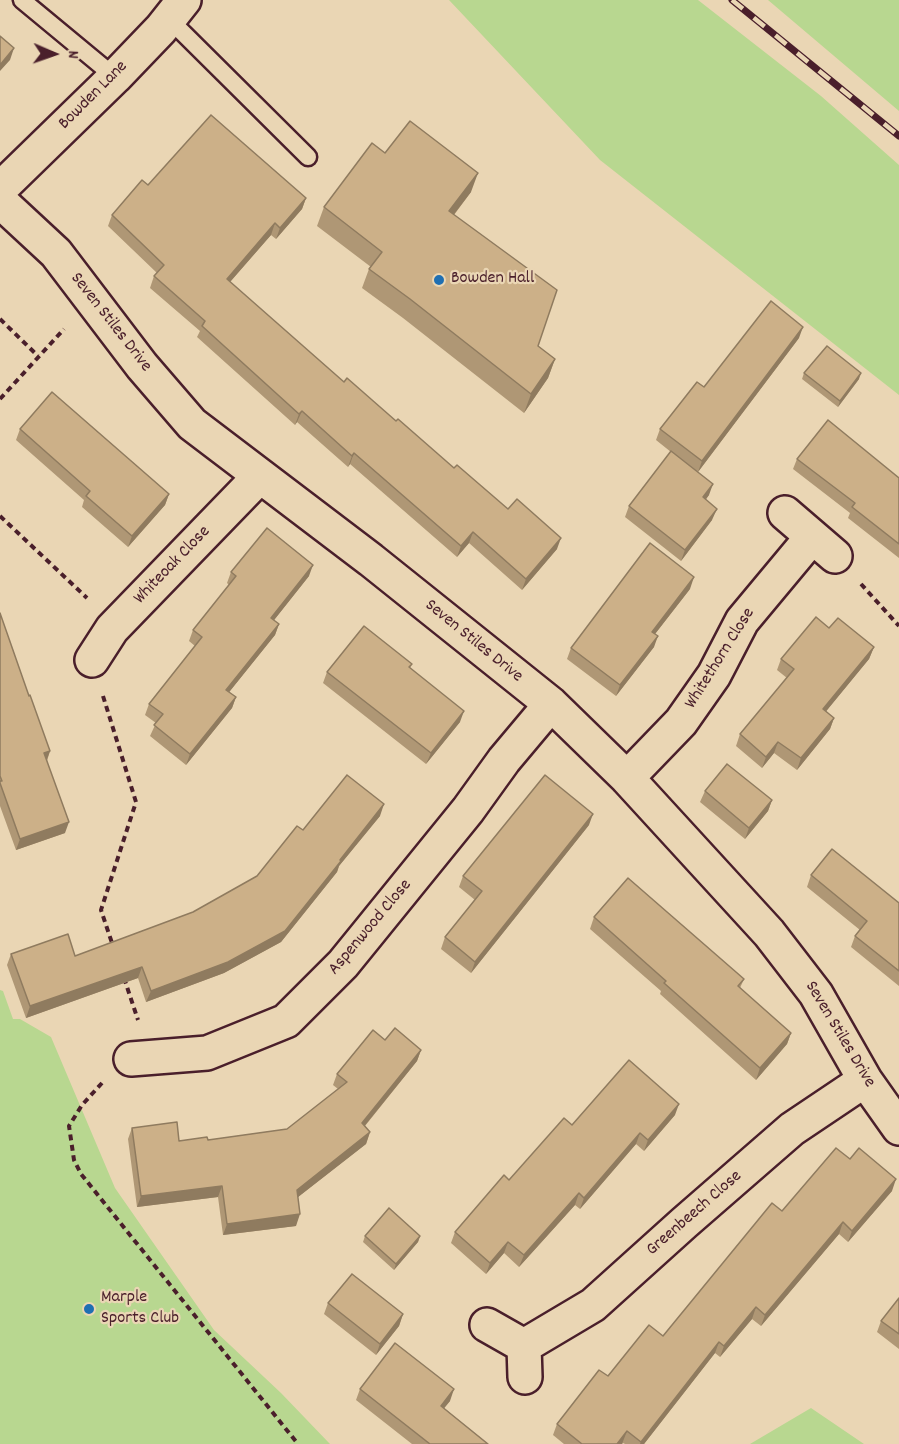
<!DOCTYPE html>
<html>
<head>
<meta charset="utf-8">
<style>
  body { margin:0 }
  #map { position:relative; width:899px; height:1444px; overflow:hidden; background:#ead6b4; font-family:Dekko,sans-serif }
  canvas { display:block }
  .north { position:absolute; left:24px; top:24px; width:60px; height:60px; -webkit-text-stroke:4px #ead6b4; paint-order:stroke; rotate:92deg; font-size:16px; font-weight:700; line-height:24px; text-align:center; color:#4a1f2b }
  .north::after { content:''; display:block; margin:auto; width:21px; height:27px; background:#4a1f2b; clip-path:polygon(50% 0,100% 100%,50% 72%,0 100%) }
</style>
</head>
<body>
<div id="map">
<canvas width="899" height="1444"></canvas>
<div class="north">N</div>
</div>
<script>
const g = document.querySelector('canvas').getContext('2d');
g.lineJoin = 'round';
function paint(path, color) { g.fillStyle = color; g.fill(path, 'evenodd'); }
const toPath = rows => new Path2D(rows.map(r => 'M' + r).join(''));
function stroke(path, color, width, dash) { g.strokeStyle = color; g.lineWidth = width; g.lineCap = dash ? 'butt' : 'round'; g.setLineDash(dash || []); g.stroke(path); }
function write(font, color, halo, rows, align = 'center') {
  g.font = font + ' Dekko,sans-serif'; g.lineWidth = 4.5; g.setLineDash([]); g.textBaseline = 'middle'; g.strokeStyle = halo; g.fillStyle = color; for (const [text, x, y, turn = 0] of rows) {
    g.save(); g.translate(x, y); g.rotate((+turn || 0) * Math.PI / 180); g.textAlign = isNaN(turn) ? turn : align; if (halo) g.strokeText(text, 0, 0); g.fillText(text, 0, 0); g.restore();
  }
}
const green = toPath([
  [449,0,698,0,821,96,899,165,899,395,600,160],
  [768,0,899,0,899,111],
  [0,990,3,991,13,1019,20,1019,51,1037,115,1188,214,1330,281,1393,330,1444,0,1444],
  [811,1408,864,1444,750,1444]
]);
const path = toPath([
  [0,319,38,356],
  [0,399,64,329],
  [0,516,87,598],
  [861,584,899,626],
  [103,696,136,802,101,910,113,946],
  [124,978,138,1020],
  [102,1083,82,1105,69,1126,74,1160,81,1174,298,1444]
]);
const service = toPath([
  [22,0,115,77],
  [169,19,308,157]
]);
const minor = toPath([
  [0,189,115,77,161,29,184,0],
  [0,201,56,253,142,366,192,424,371,560,551,704,627,778,769,933,816,994,865,1080,899,1128],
  [785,513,835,556],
  [92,660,112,629,259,477],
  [627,778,681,722,714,675,742,621,812,537],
  [131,1059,207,1053,286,1021,343,964,468,810,504,760,551,704],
  [487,1325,524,1346,525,1377],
  [524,1346,593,1305,684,1223,792,1129,865,1080]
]);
const rail = toPath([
  [732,0,899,136]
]);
const wall = toPath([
  [385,153,471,192,454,215,538,346,555,359,548,378,524,413,403,318,362,288,369,269,371,267,317,226,324,207],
  [148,185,306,198,302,209,276,239,271,235,230,282,344,382,396,421,454,468,557,549,522,590,469,543,457,557,350,464,348,467,297,422,295,425,197,337,200,331,150,288,154,276,157,273,108,226,112,215],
  [799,338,698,472,709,495,705,500,712,520,681,561,625,517,629,506,671,452,656,440,660,429,704,387],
  [804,373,859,379,838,407,802,379],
  [20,429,169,494,165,505,128,547,82,507,84,500,16,440],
  [797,459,899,478,899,558,848,518,850,513,793,469],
  [231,572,309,576,274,620,279,624,275,635,229,692,236,697,232,708,186,765,150,736,156,723,145,715,149,704,195,646,189,641,193,630,229,585,227,583],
  [690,589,655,634,654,647,616,696,567,659,571,648],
  [0,613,29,696,50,751,47,761,65,833,16,850,0,806],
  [829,628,874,647,869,659,826,711,834,718,830,729,797,770,774,753,762,768,736,746,740,734,787,678,777,670,781,659],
  [412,664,410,668,460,722,426,764,323,683,327,672],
  [705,791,772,800,768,811,745,839,700,802],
  [380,816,339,866,337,872,281,942,224,973,146,1002,138,978,26,1018,7,965,11,954,75,956,193,912,257,876,303,830],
  [589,825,471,973,441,949,445,937,475,900,459,887,463,876],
  [811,875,899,903,899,986,851,947,855,936,860,930,807,887],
  [594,917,744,979,740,988,791,1033,787,1044,756,1080,660,994,661,991,590,929],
  [385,1040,421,1050,417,1061,365,1126,370,1132,366,1144,298,1197,296,1226,223,1235,218,1197,137,1207,128,1139,132,1128,179,1141,208,1140,287,1129,338,1089,333,1085,337,1074],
  [675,1115,644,1151,636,1144,580,1209,575,1205,519,1267,504,1253,486,1274,451,1243,455,1232,509,1180],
  [850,1159,892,1191,848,1242,839,1234,761,1326,752,1319,720,1357,715,1353,644,1444,625,1444,623,1443,622,1444,564,1444,553,1435,557,1424,608,1376,663,1336,782,1211],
  [365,1236,420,1236,418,1242,394,1270,363,1242],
  [899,1298,899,1349,877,1332,881,1321],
  [328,1303,403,1314,399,1326,376,1355,324,1314],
  [360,1389,450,1401,444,1408,488,1444,412,1444,356,1400]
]);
const shadedWall = toPath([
  [14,48,10,60,0,71,0,65],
  [478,173,471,192,442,230,449,211],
  [306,198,302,209,276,239,280,228],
  [275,223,271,235,223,290,227,279],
  [803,327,799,338,698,472,702,461],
  [555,359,548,378,524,413,531,394],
  [861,373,859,379,838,407,840,401],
  [302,411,297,422,295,425,299,414],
  [354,453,350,464,348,467,352,456],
  [713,484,709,495,699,509,703,497],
  [169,494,165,505,128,547,132,536],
  [717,509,712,520,681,561,685,550],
  [473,532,469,543,457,557,461,546],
  [561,538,557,549,522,590,526,579],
  [313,565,309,576,267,629,271,618],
  [694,577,690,589,648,643,652,632],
  [279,624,275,635,222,701,226,690],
  [658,636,654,647,616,696,620,685],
  [874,647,869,659,819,720,823,709],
  [236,697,232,708,186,765,190,754],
  [464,711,460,722,426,764,431,753],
  [834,718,830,729,797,770,801,758],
  [778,742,774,753,762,768,766,757],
  [50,751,46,762,44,753],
  [772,800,768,811,745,839,749,828],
  [384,804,380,816,339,866,337,872,281,942,224,973,146,1002,151,991,340,860],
  [593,814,589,825,471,973,475,962],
  [69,822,65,833,16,850,20,839],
  [142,967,138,978,26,1018,30,1006],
  [791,1033,787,1044,756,1080,760,1068],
  [421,1050,417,1061,358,1134,362,1123],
  [679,1104,675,1115,644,1151,648,1140],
  [370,1132,366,1144,293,1201,297,1190],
  [640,1133,636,1144,580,1209,584,1198],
  [896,1179,892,1191,848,1242,852,1231],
  [222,1186,218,1197,137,1207,141,1196],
  [579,1193,575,1205,519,1267,524,1255],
  [300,1214,296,1226,223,1235,227,1224],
  [843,1222,839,1234,761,1326,765,1315],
  [420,1236,418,1242,394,1270,396,1264],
  [508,1242,504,1253,486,1274,490,1263],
  [756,1307,752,1319,720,1357,724,1346],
  [403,1314,399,1326,376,1355,380,1344],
  [719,1342,715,1353,644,1444,640,1444,641,1442],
  [454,1389,450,1401,437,1417,441,1406],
  [627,1431,622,1444,617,1444]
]);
const building = toPath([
  [0,36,14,48,0,65,0,36],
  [211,115,306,198,280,228,275,223,227,279,344,382,347,378,396,421,398,419,454,468,457,465,508,509,517,499,561,538,526,579,473,532,461,546,354,453,352,456,302,411,299,414,202,326,205,321,154,276,164,265,112,215,142,180,148,185,211,115],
  [410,121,478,173,449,211,557,290,538,346,555,359,531,394,410,299,369,269,382,252,324,207,372,143,385,153,410,121],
  [771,301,803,327,702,461,660,429,697,382,704,387,771,301],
  [827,346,861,373,840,401,804,373,827,346],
  [52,392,169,494,132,536,86,496,90,491,20,429,52,392],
  [828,420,899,478,899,544,852,507,855,503,797,459,828,420],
  [671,451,713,484,703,497,717,509,685,550,629,506,671,451],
  [267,528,313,565,271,618,279,624,226,690,236,697,190,754,154,725,163,714,149,704,202,637,193,630,236,576,231,572,267,528],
  [650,543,694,577,652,632,658,636,620,685,571,648,650,543],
  [0,613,29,696,30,695,50,751,44,753,69,822,20,839,0,783,0,781,2,781,0,776,0,613],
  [816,617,829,628,838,618,874,647,823,709,834,718,801,758,778,742,766,757,740,734,794,669,781,659,816,617],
  [364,626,412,664,409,667,464,711,431,753,327,672,364,626],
  [727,764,772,800,749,828,705,791,727,764],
  [347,775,384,804,340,860,341,861,285,931,228,962,151,991,142,967,30,1006,11,954,68,934,75,956,193,912,257,876,297,826,303,830,347,775],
  [545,775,593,814,475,962,445,937,482,891,463,876,545,775],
  [832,849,899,903,899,971,855,936,867,921,811,875,832,849],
  [628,878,744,979,738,986,791,1033,760,1068,664,983,666,981,594,917,628,878],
  [395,1028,421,1050,362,1123,370,1132,297,1190,300,1214,227,1224,222,1186,141,1196,132,1128,177,1122,179,1141,207,1137,208,1140,287,1129,347,1082,337,1074,373,1030,385,1040,395,1028],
  [629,1060,679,1104,648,1140,640,1133,584,1198,579,1193,524,1255,508,1242,490,1263,455,1232,504,1175,509,1180,564,1118,572,1125,629,1060],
  [836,1148,850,1159,859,1148,896,1179,852,1231,843,1222,765,1315,756,1307,724,1346,719,1342,641,1442,627,1431,617,1444,582,1444,557,1424,599,1370,608,1376,649,1325,663,1336,772,1203,782,1211,836,1148],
  [389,1208,420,1236,396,1264,365,1236,389,1208],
  [352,1274,403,1314,380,1344,328,1303,352,1274],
  [899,1298,899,1334,881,1321,899,1298],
  [395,1343,454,1389,441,1406,488,1444,430,1444,360,1389,395,1343]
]);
const markers = [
  [439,280,6,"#1f6fb2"],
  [89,1309,6,"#1f6fb2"]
];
const streetNames = [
  ["Bowden Lane",94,96,-45],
  ["Seven Stiles Drive",110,323,52],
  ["Whiteoak Close",173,566,-46],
  ["Seven Stiles Drive",473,642,39],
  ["Whitethorn Close",721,659,-58],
  ["Aspenwood Close",371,928,-50],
  ["Seven Stiles Drive",839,1035,59],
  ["Greenbeech Close",695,1214,-41]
];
const poiNames = [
  ["Bowden Hall",451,280],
  ["Marple",101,1299],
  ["Sports Club",101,1320]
];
paint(green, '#b8d790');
stroke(service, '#4a1f2b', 21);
stroke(minor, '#4a1f2b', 38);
stroke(path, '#4a1f2b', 4, [6, 4.5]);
stroke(service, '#ead6b4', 16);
stroke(minor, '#ead6b4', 33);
stroke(rail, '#4a1f2b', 7);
stroke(rail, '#ead6b4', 4.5, [14]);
paint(wall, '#af9775');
paint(shadedWall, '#8f7b5f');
paint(building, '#ccb088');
stroke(building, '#8f7b5f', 1.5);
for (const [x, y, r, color] of markers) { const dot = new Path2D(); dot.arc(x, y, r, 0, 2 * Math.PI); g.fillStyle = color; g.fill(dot); stroke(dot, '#ead6b4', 2); }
write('18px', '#4a1f2b', '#ead6b4', streetNames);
write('18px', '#4a1f2b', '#ead6b4', poiNames, 'left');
</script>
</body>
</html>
